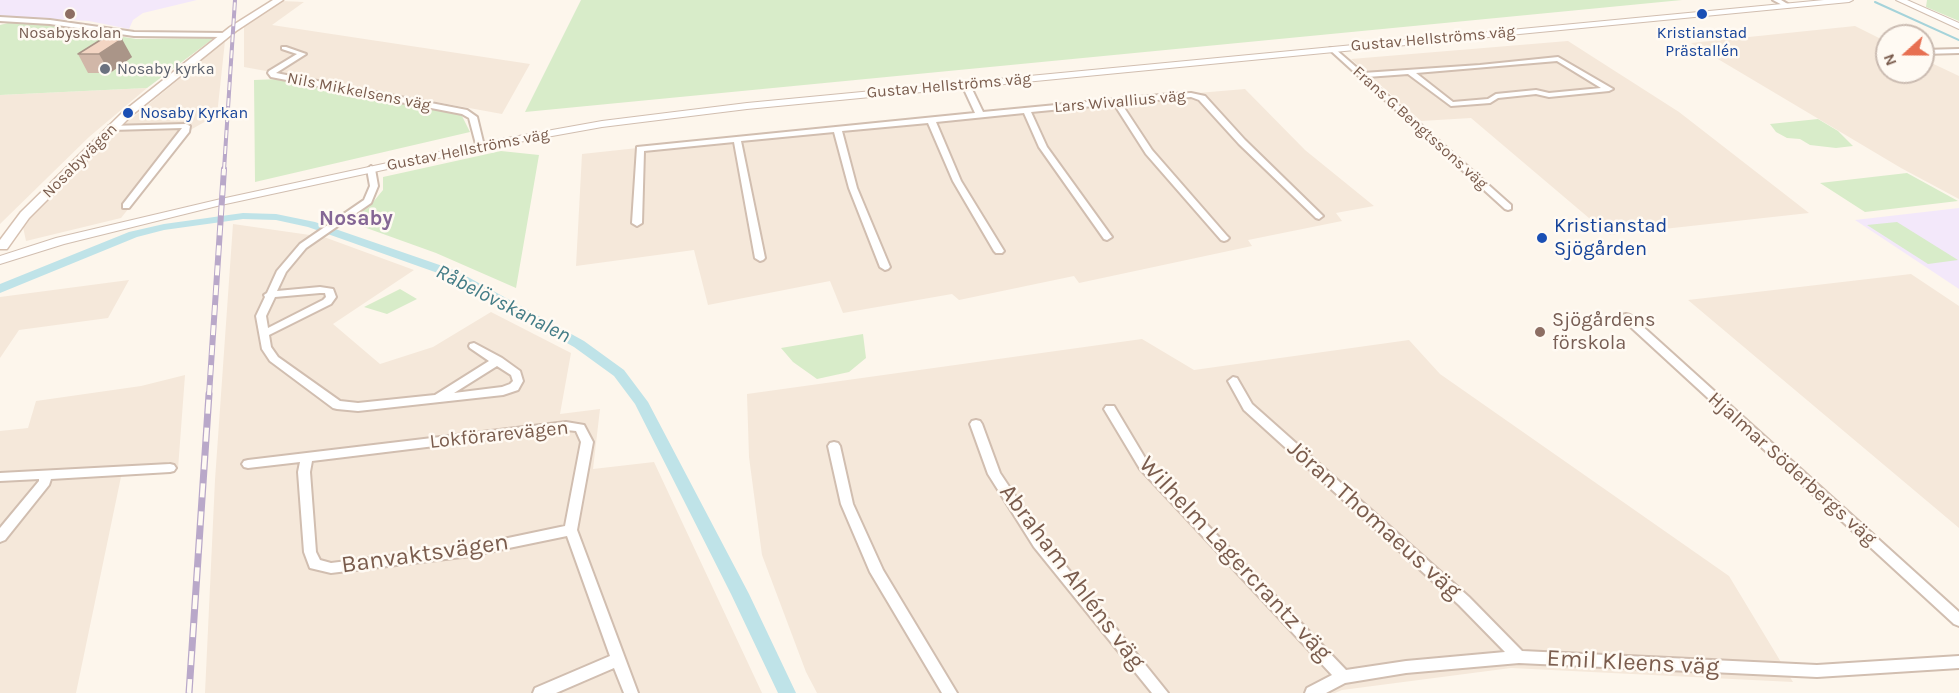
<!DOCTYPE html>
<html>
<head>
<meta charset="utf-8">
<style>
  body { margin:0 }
  #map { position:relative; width:1959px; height:693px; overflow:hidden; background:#fdf6ec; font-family:Karla,sans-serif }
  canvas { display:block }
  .north { position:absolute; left:1875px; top:24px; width:60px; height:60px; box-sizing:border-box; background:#fffaf3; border:2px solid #cabbb1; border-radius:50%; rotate:249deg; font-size:16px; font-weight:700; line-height:24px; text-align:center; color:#7a5c4d }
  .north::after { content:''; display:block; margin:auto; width:21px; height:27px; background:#e76f51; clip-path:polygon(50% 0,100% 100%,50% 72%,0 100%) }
</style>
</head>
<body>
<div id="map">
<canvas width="1959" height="693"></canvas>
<div class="north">N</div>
</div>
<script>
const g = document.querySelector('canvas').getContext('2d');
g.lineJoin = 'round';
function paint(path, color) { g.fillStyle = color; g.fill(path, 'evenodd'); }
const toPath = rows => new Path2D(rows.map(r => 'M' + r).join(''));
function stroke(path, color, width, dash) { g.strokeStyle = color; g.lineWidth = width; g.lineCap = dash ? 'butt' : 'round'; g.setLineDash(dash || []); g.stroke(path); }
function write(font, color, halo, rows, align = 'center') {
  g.font = font + ' Karla,sans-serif'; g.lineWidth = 5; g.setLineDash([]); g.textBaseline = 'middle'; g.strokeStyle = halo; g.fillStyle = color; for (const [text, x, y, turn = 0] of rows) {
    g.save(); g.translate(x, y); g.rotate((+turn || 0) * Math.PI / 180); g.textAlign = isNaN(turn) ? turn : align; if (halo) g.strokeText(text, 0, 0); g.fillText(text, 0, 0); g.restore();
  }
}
const residential = toPath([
  [282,1,304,2,272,25,530,64,502,114,244,67,244,26],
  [1855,26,1887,42,1887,72,1923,72,1923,59,1959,76,1959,199,1901,168,1691,43],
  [225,41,217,115,192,129,121,218,26,241,23,227,38,207,114,133],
  [1568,41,1679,112,1809,213,1609,235,1471,118,1421,121,1351,59],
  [147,88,89,137,0,224,0,95],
  [1245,89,1305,150,1374,206,1336,213,1342,221,1248,240,1252,246,1079,283,1074,276,959,300,952,294,843,313,830,281,708,305,694,250,576,266,582,154,962,113],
  [233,224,324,237,414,270,333,324,380,364,433,347,491,312,571,353,560,414,600,409,593,469,654,462,762,693,205,693,215,480],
  [1911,274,1959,306,1959,528,1688,300],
  [129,280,108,318,19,330,0,358,0,297],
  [1142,339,1194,370,1409,340,1440,374,1729,576,1793,682,1511,668,1342,690,1335,693,817,693,806,672,762,555,749,457,747,394],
  [185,375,178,469,122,472,76,693,0,693,0,431,28,428,36,401,141,386]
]);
const education = toPath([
  [0,0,197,0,143,13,133,20,129,29,89,21,0,16],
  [1959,208,1959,289,1855,220]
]);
const green = toPath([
  [581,0,1682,0,525,112],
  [1927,0,1959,0,1959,21,1926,7],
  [12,22,46,24,136,39,214,38,147,88,0,95,0,25],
  [280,79,461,114,470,132,255,182,254,80],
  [1818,119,1838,131,1853,146,1836,148,1810,145,1800,139,1787,138,1776,132,1770,124],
  [501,151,539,155,516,288,436,253,347,221,369,207,383,190,383,177],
  [1907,173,1958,201,1865,212,1820,183],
  [1897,222,1958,260,1928,264,1867,225],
  [400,289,417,299,387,314,364,307],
  [863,334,866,358,849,372,817,379,793,362,781,348]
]);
const stream = toPath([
  [1875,2,1959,40]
]);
const canal = toPath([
  [243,213,276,214,315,222,457,271,584,341,624,370,648,402,749,594,796,693,778,693,731,594,635,404,614,376,574,347,449,277,308,227,276,220,243,219,164,230,137,237,0,293,0,284,129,232,164,224,243,213]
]);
const minor = toPath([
  [1773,0,1781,0,1791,6,1786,7,1773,0],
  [0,17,50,20,134,32,225,33,228,35,225,37,134,36,50,24,0,21,0,17],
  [282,47,286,47,306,54,276,73,467,110,477,117,484,146,483,148,477,148,469,118,462,114,271,77,268,73,269,71,297,54,282,49,282,47],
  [1330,48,1334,48,1363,73,1480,65,1558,57,1613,89,1609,91,1549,97,1536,94,1498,98,1490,103,1451,106,1408,74,1367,77,1511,205,1511,209,1508,210,1505,209,1330,50,1330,48],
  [1557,61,1601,88,1549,93,1536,90,1496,94,1488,99,1453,102,1416,73,1557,61],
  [1959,49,1959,53,1923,54,1923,50,1959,49],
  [963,83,970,85,983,112,1171,94,1191,93,1205,96,1245,140,1323,216,1319,219,1316,218,1239,144,1199,100,1191,97,1121,103,1152,150,1227,236,1229,238,1227,240,1224,241,1221,240,1146,154,1114,104,1031,112,1047,147,1112,237,1107,240,1104,239,1039,147,1024,113,936,122,961,181,1004,251,1002,253,996,253,994,251,953,181,928,123,842,131,857,188,890,267,888,269,885,270,880,267,849,188,834,132,741,141,765,258,763,260,760,261,755,258,734,142,644,151,642,223,637,226,632,223,637,147,975,113,962,85,963,83],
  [186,124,190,126,189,132,129,208,123,208,123,204,182,128,112,130,109,130,109,126,186,124],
  [371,166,375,169,378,186,371,203,306,248,286,272,277,291,320,287,333,289,336,297,331,304,269,335,271,347,278,357,340,401,358,403,435,395,489,361,470,348,469,346,470,344,474,343,502,358,520,371,523,381,518,390,503,395,358,411,337,409,333,408,270,361,262,349,256,316,265,297,264,295,267,293,277,271,300,244,364,200,370,186,367,169,371,166],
  [320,293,325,293,326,297,323,300,268,328,266,316,275,297,320,293],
  [497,366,511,375,513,381,510,384,502,387,454,393,497,366],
  [1626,314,1630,315,1959,612,1959,626,1954,624,1622,319,1621,317,1622,315,1626,314],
  [1233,377,1237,378,1252,404,1469,597,1522,651,1817,665,1959,656,1959,668,1817,677,1519,663,1406,673,1345,683,1326,693,1305,693,1307,688,1332,675,1140,469,1104,409,1106,406,1114,406,1148,463,1346,670,1406,661,1505,652,1459,605,1244,410,1228,381,1233,377],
  [976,420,980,421,982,424,1000,473,1044,539,1168,693,1152,693,1034,547,988,474,970,424,972,421,976,420],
  [566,422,584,425,593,442,577,530,638,693,624,693,614,668,556,693,533,693,535,688,610,656,567,536,470,556,331,573,310,568,304,552,298,472,300,462,248,468,244,467,242,464,244,461,248,460,566,422],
  [566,430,576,431,581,442,565,526,470,546,331,563,320,560,316,552,310,472,312,461,566,430],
  [834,442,838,443,840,446,853,504,883,570,957,693,942,693,870,572,841,504,828,446,830,443,834,442],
  [170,464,174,465,176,468,174,471,170,472,51,479,49,485,5,540,0,542,0,528,39,481,39,479,0,481,0,473,170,464]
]);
const tertiary = toPath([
  [1824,0,1853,0,1849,2,747,109,602,127,480,149,221,205,64,244,0,264,0,256,56,238,221,199,480,143,602,121,747,103,1824,0],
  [1896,0,1907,0,1959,23,1959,29,1896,0]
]);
const secondary = toPath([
  [273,0,283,0,236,31,132,115,29,218,7,249,0,249,0,240,21,212,124,111,230,27,273,0]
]);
const railFar2 = toPath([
  [224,170,235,0]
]);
const railFar1 = toPath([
  [209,395,224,169]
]);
const rail = toPath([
  [189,693,209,394]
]);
const wall = toPath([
  [102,39,132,57,110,73,88,73,78,54]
]);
const shadedWall = toPath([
  [122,39,132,57,110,73,99,54]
]);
const building = toPath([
  [102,39,122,39,99,54,78,54,102,39]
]);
const markers = [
  [70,14,6,"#8d6e63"],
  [1702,14,6,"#1a4fb4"],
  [105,69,6,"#6b7280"],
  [128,113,6,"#1a4fb4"],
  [1542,238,6,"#1a4fb4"],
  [1540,332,6,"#8d6e63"]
];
const farEducationnames = [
  ["Nosabyskolan",70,33]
];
const farTransitnames = [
  ["Kristianstad",1702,33],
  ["Prästallén",1702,51],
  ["Nosaby Kyrkan",140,113,"left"]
];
const farStreetnames = [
  ["Gustav Hellströms väg",1433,39,-5],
  ["Gustav Hellströms väg",949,86,-5],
  ["Nils Mikkelsens väg",359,92,11],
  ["Lars Wivallius väg",1120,102,-5],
  ["Frans G Bengtssons väg",1420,128,42],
  ["Gustav Hellströms väg",468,150,-11],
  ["Nosabyvägen",80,161,-45]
];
const farWorshipnames = [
  ["Nosaby kyrka",117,69]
];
const transitNames = [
  ["Kristianstad",1554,226],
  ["Sjögården",1554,249]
];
const educationNames = [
  ["Sjögårdens",1552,320],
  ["förskola",1552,343]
];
const streetNames = [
  ["Lokförarevägen",499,435,-6],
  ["Hjalmar Söderbergs väg",1792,469,42]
];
const neighbourhoodNames = [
  ["Nosaby",356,219]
];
const waterNames = [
  ["Råbelövskanalen",503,304,27]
];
const nearStreetnames = [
  ["Jöran Thomaeus väg",1374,520,42],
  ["Banvaktsvägen",425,554,-8],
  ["Wilhelm Lagercrantz väg",1235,559,47],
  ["Abraham Ahléns väg",1072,577,53],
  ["Emil Kleens väg",1633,663,3]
];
paint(residential, '#f5e8da');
paint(education, '#f3e8fa');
paint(green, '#d8ecc9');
stroke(stream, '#a5d3da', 2);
paint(canal, '#bfe3e8');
stroke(minor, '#d1beb0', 4);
stroke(tertiary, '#d1beb0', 2);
stroke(secondary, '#d6c0b0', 3);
paint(minor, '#fff');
paint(tertiary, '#fff');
paint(secondary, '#fff');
stroke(railFar2, '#b9a8c9', 4);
stroke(railFar1, '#b9a8c9', 6);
stroke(rail, '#b9a8c9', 7);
stroke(railFar2, '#fffaf3', 2, [8]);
stroke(railFar1, '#fffaf3', 4, [10]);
stroke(rail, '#fffaf3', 4.5, [14]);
paint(wall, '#d1b7a8');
paint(shadedWall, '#aa9588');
paint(building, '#f3d5c3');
stroke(building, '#aa9588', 1.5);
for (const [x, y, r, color] of markers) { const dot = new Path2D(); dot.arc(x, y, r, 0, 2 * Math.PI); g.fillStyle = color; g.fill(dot); stroke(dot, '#fffaf3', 2); }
write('16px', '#785e54', '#fffaf3', farEducationnames);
write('16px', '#164399', '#fffaf3', farTransitnames);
write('16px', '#7a5c4d', '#fffaf3', farStreetnames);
write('16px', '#5b616d', '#fffaf3', farWorshipnames, 'left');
write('20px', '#164399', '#fffaf3', transitNames, 'left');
write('20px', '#785e54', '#fffaf3', educationNames, 'left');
write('20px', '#7a5c4d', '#fffaf3', streetNames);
write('bold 21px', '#846695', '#fffaf3', neighbourhoodNames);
write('italic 21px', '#437c86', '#fffaf3', waterNames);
write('24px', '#7a5c4d', '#fffaf3', nearStreetnames);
</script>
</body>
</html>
